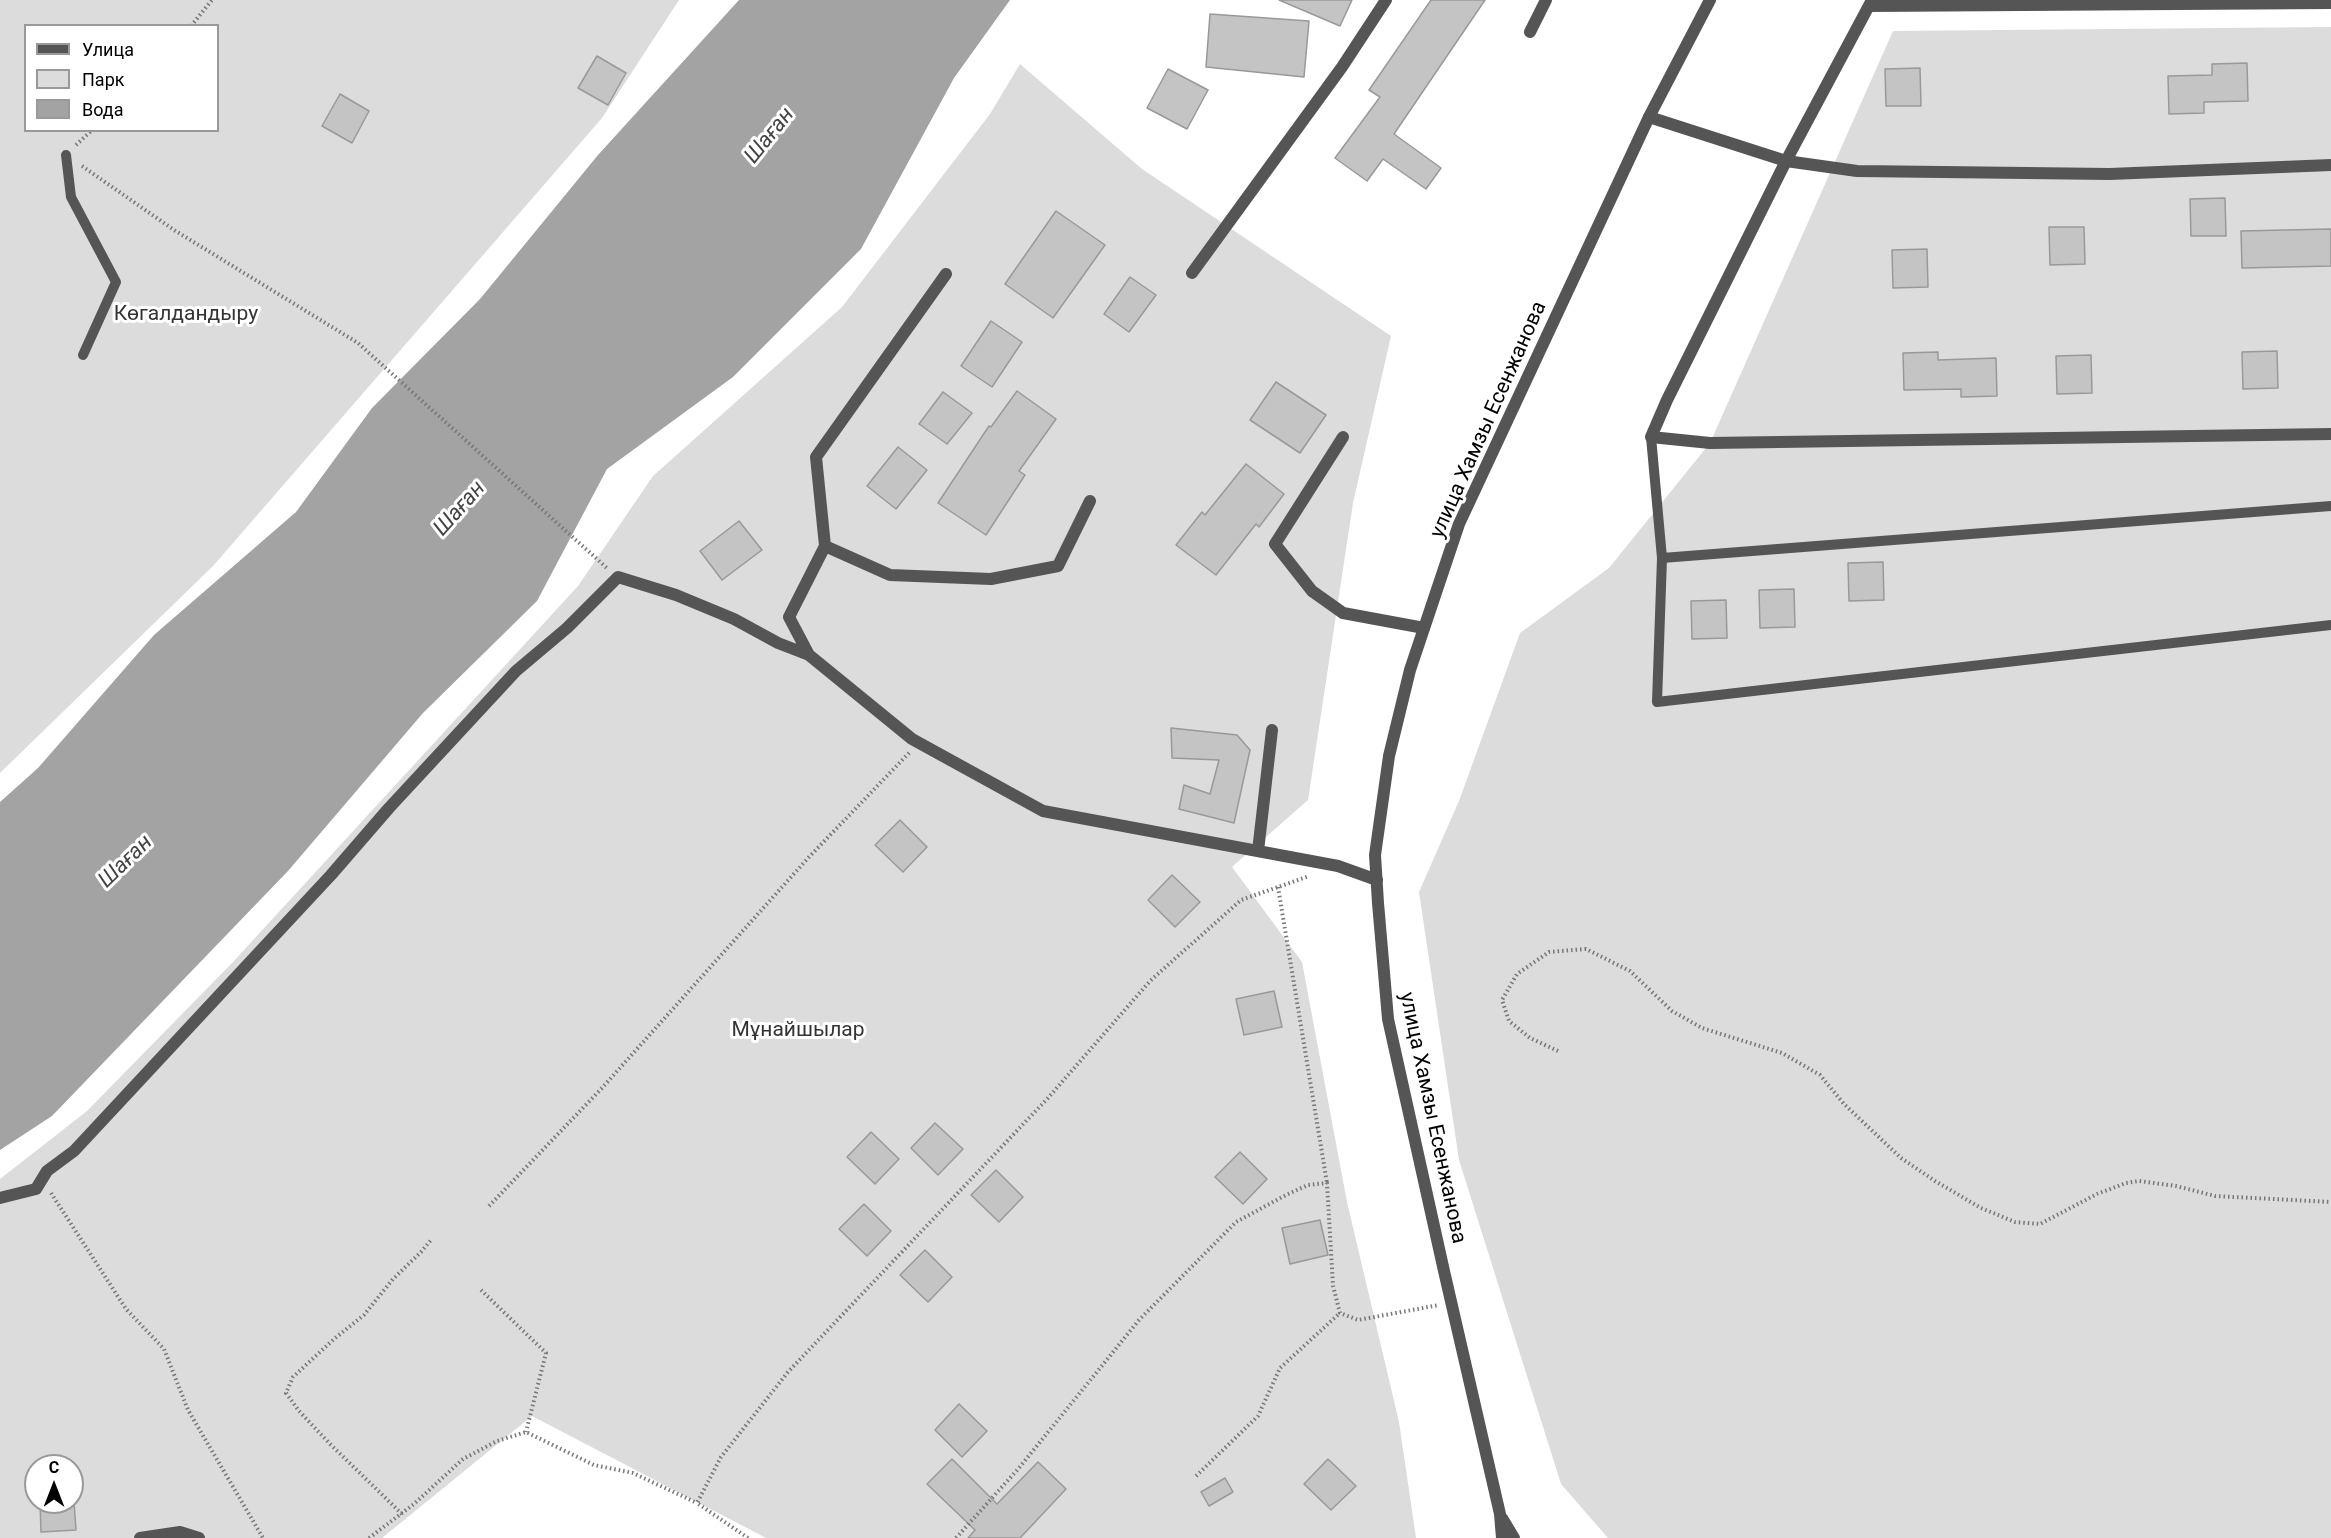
<!DOCTYPE html>
<html>
<head>
<meta charset="utf-8">
<style>
  body { margin:0 }
  #map { position:relative; width:2331px; height:1538px; overflow:hidden; background:#fff; font-family:Roboto,sans-serif }
  canvas { display:block }
  .legend { position:absolute; left:24px; top:24px; width:195px; height:108px; box-sizing:border-box; background:#fff; border:2px solid #999; margin:0; padding:8px 10px; list-style:none; font-size:18px; color:#000 }
  .legend li { display:flex; align-items:center; gap:12px; height:30px }
  .legend b { width:30px; border:2px solid #999 }
  .north { position:absolute; left:24px; top:1454px; width:60px; height:60px; box-sizing:border-box; background:#fff; border:2px solid #999; border-radius:50%; rotate:0deg; font-size:16px; font-weight:700; line-height:24px; text-align:center; color:#000 }
  .north::after { content:''; display:block; margin:auto; width:21px; height:27px; background:#000; clip-path:polygon(50% 0,100% 100%,50% 72%,0 100%) }
</style>
</head>
<body>
<div id="map">
<canvas width="2331" height="1538"></canvas>
<ul class="legend">
<li><b style="height:8px;background:#555"></b>Улица</li>
<li><b style="height:16px;background:#dcdcdc"></b>Парк</li>
<li><b style="height:16px;background:#a3a3a3"></b>Вода</li>
</ul>
<div class="north">С</div>
</div>
<script>
const g = document.querySelector('canvas').getContext('2d');
g.lineJoin = 'round';
function paint(path, color) { g.fillStyle = color; g.fill(path, 'evenodd'); }
const toPath = rows => new Path2D(rows.map(r => 'M' + r).join(''));
function stroke(path, color, width, dash) { g.strokeStyle = color; g.lineWidth = width; g.lineCap = dash ? 'butt' : 'round'; g.setLineDash(dash || []); g.stroke(path); }
function write(font, color, halo, rows, align = 'center') {
  g.font = font + ' Roboto,sans-serif'; g.lineWidth = 6; g.setLineDash([]); g.textBaseline = 'middle'; g.strokeStyle = halo; g.fillStyle = color; for (const [text, x, y, turn = 0] of rows) {
    g.save(); g.translate(x, y); g.rotate((+turn || 0) * Math.PI / 180); g.textAlign = isNaN(turn) ? turn : align; if (halo) g.strokeText(text, 0, 0); g.fillText(text, 0, 0); g.restore();
  }
}
const green = toPath([
  [0,0,679,0,602,118,213,566,0,773],
  [26,26,218,26,218,130,26,130],
  [2331,27,2331,1538,1608,1538,1561,1484,1459,1160,1419,892,1459,801,1520,633,1609,568,1710,443,1893,31],
  [1020,64,1142,169,1391,336,1353,503,1308,800,1232,867,1302,962,1347,1202,1399,1422,1416,1538,766,1538,532,1416,382,1538,0,1538,0,1179,87,1111,233,962,578,586,653,476,842,307,990,114],
  [36,1466,72,1466,72,1502,36,1502]
]);
const water = toPath([
  [739,0,1010,0,954,78,861,249,733,377,607,469,537,601,423,713,288,871,52,1116,0,1150,0,802,38,768,154,635,296,512,372,408,480,299,598,155]
]);
const building = toPath([
  [1279,0,1352,0,1340,26,1279,0],
  [1431,0,1485,0,1394,134,1441,168,1426,189,1383,159,1367,181,1335,158,1380,97,1369,90,1431,0],
  [1210,14,1309,21,1304,77,1206,67,1210,14],
  [597,56,626,73,608,105,578,88,597,56],
  [2247,63,2248,101,2204,102,2204,113,2169,114,2168,76,2212,75,2212,64,2247,63],
  [1920,68,1921,106,1886,106,1885,69,1920,68],
  [1168,69,1208,90,1187,129,1147,108,1168,69],
  [340,94,369,111,352,143,322,126,340,94],
  [2225,198,2226,236,2191,236,2190,199,2225,198],
  [1056,211,1105,245,1053,318,1005,284,1056,211],
  [2049,227,2084,227,2085,264,2050,265,2049,227],
  [2331,229,2331,266,2242,268,2241,231,2331,229],
  [1927,249,1928,287,1893,288,1892,250,1927,249],
  [1130,277,1156,295,1129,332,1104,314,1130,277],
  [991,321,1022,342,992,387,961,366,991,321],
  [2277,351,2278,388,2243,389,2242,352,2277,351],
  [1938,352,1938,360,1996,358,1997,396,1961,397,1961,389,1904,390,1903,353,1938,352],
  [2091,355,2092,393,2057,394,2056,356,2091,355],
  [1276,382,1326,415,1300,453,1250,420,1276,382],
  [1017,391,1056,419,1019,471,1025,475,986,535,938,503,989,426,991,427,1017,391],
  [943,392,972,413,947,444,919,424,943,392],
  [898,447,927,470,896,509,867,486,898,447],
  [1246,464,1284,494,1259,527,1256,524,1216,575,1176,545,1202,512,1205,515,1246,464],
  [739,521,762,550,722,580,700,551,739,521],
  [1883,562,1884,600,1849,601,1848,563,1883,562],
  [1794,589,1795,627,1760,628,1759,590,1794,589],
  [1726,600,1727,638,1692,639,1691,601,1726,600],
  [1171,728,1237,735,1250,750,1234,823,1179,809,1184,785,1210,794,1219,760,1172,758,1171,728],
  [900,820,927,847,903,872,875,845,900,820],
  [1172,875,1200,902,1175,927,1148,900,1172,875],
  [1274,991,1282,1027,1244,1035,1236,999,1274,991],
  [935,1123,963,1149,938,1175,911,1148,935,1123],
  [871,1132,899,1159,875,1184,847,1157,871,1132],
  [1240,1152,1267,1179,1243,1204,1215,1177,1240,1152],
  [996,1170,1023,1197,999,1222,971,1195,996,1170],
  [864,1204,891,1231,867,1256,839,1229,864,1204],
  [1320,1220,1328,1255,1290,1264,1282,1228,1320,1220],
  [925,1250,952,1277,928,1302,900,1275,925,1250],
  [959,1404,987,1431,962,1457,935,1430,959,1404],
  [952,1459,997,1504,1038,1462,1066,1489,1020,1538,968,1538,975,1530,927,1484,952,1459],
  [1328,1459,1356,1486,1331,1510,1304,1484,1328,1459],
  [1225,1478,1233,1492,1209,1506,1201,1492,1225,1478],
  [40,1502,74,1502,76,1530,41,1532,40,1502]
]);
const path = toPath([
  [191,26,212,0],
  [76,145,92,130],
  [82,166,174,230,358,343,608,569],
  [1278,887,1327,1183],
  [1558,1051,1530,1038,1509,1021,1502,1000,1517,974,1549,952,1586,949,1630,971,1672,1011,1702,1028,1782,1053,1820,1075,1844,1104,1901,1158,1935,1181,1981,1208,2015,1222,2040,1224,2097,1194,2126,1183,2139,1181,2176,1186,2215,1196,2331,1202],
  [51,1193,126,1309,164,1349,188,1410,263,1538],
  [489,1206,602,1088,809,857,910,752],
  [481,1290,546,1353,526,1432],
  [1196,1476,1258,1416,1280,1368,1340,1313],
  [402,1514,330,1444,299,1411,286,1393,293,1377,334,1339,364,1315,393,1279,421,1252,431,1240],
  [369,1538,414,1504,463,1459,497,1441,526,1432,594,1465,633,1473,697,1503],
  [748,1538,697,1503,721,1457,788,1372,1048,1098,1150,981,1241,900,1309,876],
  [956,1538,1019,1468,1139,1320,1236,1222,1286,1195,1308,1185,1327,1183,1333,1286,1340,1313,1358,1320,1439,1305]
]);
const service = toPath([
  [66,155,71,197,116,282,83,355],
  [1651,437,1662,558,1657,702,2331,625],
  [1662,558,2331,506]
]);
const minor = toPath([
  [1872,0,1786,161,1667,400,1651,437,1710,443,2331,434],
  [1869,6,2331,3],
  [1530,32,1546,0],
  [1649,117,1786,161,1857,171,2110,174,2331,165],
  [1192,273,1342,67,1386,0],
  [946,274,816,457,825,546,789,617,809,655,912,739,1043,811,1338,866,1377,880],
  [1343,437,1275,544,1312,591,1343,613,1424,628],
  [825,546,890,575,991,579,1058,566,1090,501],
  [1258,851,1272,730],
  [0,1198,36,1189,47,1171,74,1151,331,875,389,808,516,671,567,628,618,577,676,595,734,619,778,643,809,655],
  [140,1538,180,1532,199,1538]
]);
const tertiary = toPath([
  [1502,1518,1514,1538],
  [1502,1538,1500,1514,1444,1271,1388,1019,1378,903,1375,855,1389,756,1410,670,1459,524,1649,117,1710,0]
]);
const parkNames = [
  ["Көгалдандыру",186,315],
  ["Мұнайшылар",798,1031]
];
const streetNames = [
  ["улица Хамзы Есенжанова",1489,420,-66],
  ["улица Хамзы Есенжанова",1432,1118,78]
];
const waterNames = [
  ["Шаған",770,136,-51],
  ["Шаған",460,509,-48],
  ["Шаған",126,862,-44]
];
paint(green, '#dcdcdc');
paint(water, '#a3a3a3');
paint(building, '#c4c4c4');
stroke(building, '#999', 1.5);
stroke(path, '#777', 4, [1.5, 3]);
stroke(service, '#555', 10);
stroke(minor, '#555', 12);
stroke(tertiary, '#555', 12);
write('21px', '#333', '#fff', parkNames);
write('21px', '#000', '#fff', streetNames);
write('italic 22px', '#444', '#fff', waterNames);
</script>
</body>
</html>
